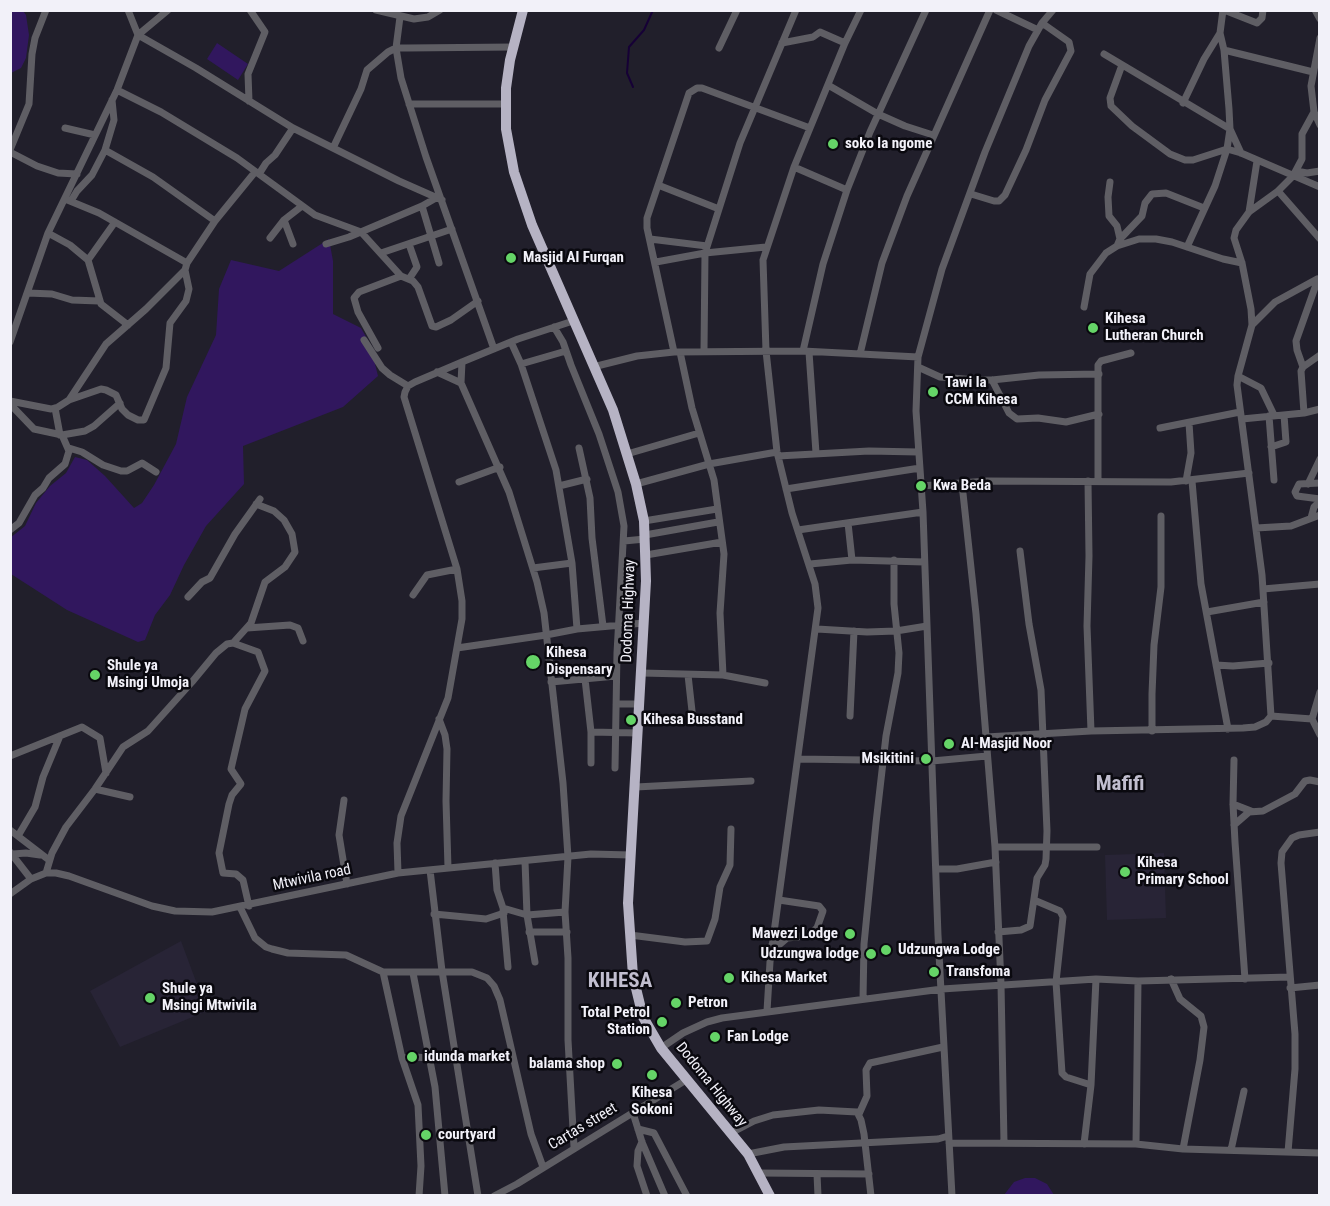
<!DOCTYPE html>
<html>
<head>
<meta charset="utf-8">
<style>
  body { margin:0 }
  #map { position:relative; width:1330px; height:1206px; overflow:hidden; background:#211f2b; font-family:"Roboto Condensed",sans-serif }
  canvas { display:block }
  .frame { position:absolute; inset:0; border:12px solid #f2f1f9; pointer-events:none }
</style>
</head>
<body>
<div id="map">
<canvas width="1330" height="1206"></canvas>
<div class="frame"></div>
</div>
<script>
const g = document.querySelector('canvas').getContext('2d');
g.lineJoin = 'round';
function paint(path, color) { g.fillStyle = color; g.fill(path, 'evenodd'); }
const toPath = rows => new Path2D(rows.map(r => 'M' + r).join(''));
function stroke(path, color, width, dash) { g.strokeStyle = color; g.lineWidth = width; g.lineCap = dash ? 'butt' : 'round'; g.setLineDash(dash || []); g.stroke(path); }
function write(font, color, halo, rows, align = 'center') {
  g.font = font + ' "Roboto Condensed",sans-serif'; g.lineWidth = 5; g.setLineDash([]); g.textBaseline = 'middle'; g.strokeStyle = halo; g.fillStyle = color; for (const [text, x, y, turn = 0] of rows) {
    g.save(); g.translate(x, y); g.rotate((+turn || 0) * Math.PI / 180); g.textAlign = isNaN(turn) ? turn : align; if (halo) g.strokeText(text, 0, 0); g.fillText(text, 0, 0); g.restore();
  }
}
const built = toPath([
  [1164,853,1166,918,1107,920,1105,855],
  [181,941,207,1011,120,1047,90,991]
]);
const green = toPath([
  [11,10,23,11,26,15,29,35,26,58,21,68,11,73],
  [217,43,248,64,238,80,207,59],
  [329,239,333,261,333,314,361,328,370,344,378,376,343,407,243,446,244,484,206,526,184,565,170,595,155,615,145,640,138,642,67,610,11,574,10,538,25,526,36,503,50,486,66,473,75,457,87,460,105,476,134,508,142,503,154,485,176,444,187,397,216,335,219,289,231,260,279,271],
  [1025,1178,1035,1178,1047,1184,1054,1195,1004,1195,1014,1182]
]);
const stream = toPath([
  [633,87,627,73,629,47,644,30,653,10]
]);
const minor = toPath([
  [168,10,138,35,196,68,293,128,399,181,442,200],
  [376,10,414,19,428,17,440,10],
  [996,10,1038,30],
  [1224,10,1257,23,1262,18,1263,10],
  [1315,10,1320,19],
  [400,17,396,48,401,78,426,157,494,349],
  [1320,38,1311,86,1314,112,1320,125],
  [782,43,813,37,820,32,845,43],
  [719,48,737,10],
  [1224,50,1313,72],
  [1104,54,1230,129,1241,153],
  [1122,65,1110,98,1111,106,1132,126,1170,154,1185,160,1193,160,1227,149,1241,153,1320,187],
  [828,85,878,114,905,126,933,135],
  [117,90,161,112,237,158,315,215,361,232,401,276,413,281,418,287,432,326,436,327,451,320,478,301],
  [249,101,248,74,265,32,250,10],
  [1183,103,1204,59,1220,33,1223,10],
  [409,104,506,104],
  [65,128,95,135],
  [333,148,361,89,367,70,388,52,396,48,407,48,513,47],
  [10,150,29,104,32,54,35,38,46,10],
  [105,150,153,177,215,221],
  [10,152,37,166,58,173,77,174],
  [794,167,847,190],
  [1296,171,1307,173,1320,171],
  [259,174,266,163,275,155,293,128],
  [658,185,719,209],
  [1278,191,1320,239],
  [971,194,994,201,999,201,1005,195,1026,150,1045,100,1071,51,1069,42,1042,23],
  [65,199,99,213,187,263],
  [71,201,77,191,92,175,105,150,114,120,112,100],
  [422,206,439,263],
  [1249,212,1257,161],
  [284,220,293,244],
  [48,233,70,245,88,260,101,304,128,325],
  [270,238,284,220,302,206],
  [650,239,707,246],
  [1120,239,1142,216,1145,203,1152,194,1166,193,1204,208],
  [326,244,349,237,422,206,436,198],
  [409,244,417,267,409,279],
  [1117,246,1139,239,1156,239,1172,242,1223,259,1242,263],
  [1187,247,1215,186,1227,149,1230,129,1229,109,1224,50,1220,33],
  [381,253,452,229],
  [88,260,115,222],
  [656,262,705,253,766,247],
  [28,293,52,294,72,300,99,301],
  [1084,307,1090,274,1106,253,1117,246,1120,239,1117,226,1109,216,1108,197,1110,182],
  [1252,325,1275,302,1317,279],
  [554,327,563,342,571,365,599,434,618,492,624,526,617,653,615,768],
  [364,340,382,368,390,375,408,386],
  [10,342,48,233,117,90,138,35,128,10],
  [511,342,521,364,556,470,572,563,577,629],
  [378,348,358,312,354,298,359,292,401,276],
  [704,351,705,253,740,143,796,10],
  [803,351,823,264,847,190,870,132,926,10],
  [674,352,647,228,647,218,689,93,697,88,702,88,810,128],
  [680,352,692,408,714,480,724,554,720,613,723,675],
  [809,352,816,453],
  [860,354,882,263,907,196,990,10],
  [462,362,461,383,509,492,537,582,544,613,563,783,568,857,565,912,568,958,568,1040,574,1147],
  [521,364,566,351],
  [593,367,637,356,674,352,803,351,918,357],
  [918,367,940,377,976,380,992,380,1039,375,1099,374],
  [1303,367,1297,350,1296,341,1318,279],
  [437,372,461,383],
  [1238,376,1261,388,1274,415],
  [992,380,1009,413,1017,419,1038,418,1066,422,1099,414],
  [69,400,101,389,106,390,116,395,122,409,128,415,138,420,144,420,166,368,170,323,186,301,189,289,185,270,187,263,215,221,255,172],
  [10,401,51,409,58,407,69,400,106,344,146,309,185,270],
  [10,404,34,429,62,435,69,451,65,464,49,478,43,488,35,495,19,523,10,530],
  [55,408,60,435],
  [1304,413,1301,371,1303,367,1320,355],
  [1269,416,1274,480],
  [1242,419,1304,413,1320,409],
  [1160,428,1240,412],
  [62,435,85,431,94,426,120,403],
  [1271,447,1286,442,1284,415],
  [69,448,82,452,103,465,121,471,127,471,142,463,156,472],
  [579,448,590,498,592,538,603,626],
  [627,454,699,433],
  [778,456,869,451,918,452],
  [1088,481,1089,556,1087,626,1091,731],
  [1098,481,1098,365,1101,361,1131,353],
  [1186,481,1191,453,1189,423],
  [1192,481,1201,584,1228,729],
  [459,482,500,467],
  [1320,483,1299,484,1295,492,1297,496,1320,499],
  [636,484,709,464,777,452],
  [962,484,976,614,995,847,1001,984,1004,1143],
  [1308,484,1320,459],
  [559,486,587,479],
  [921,486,987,481,1171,482,1249,473],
  [786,489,920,468],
  [1311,518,1314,507,1320,501],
  [644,521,717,509],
  [848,523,852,560],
  [1256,528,1291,526,1320,515],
  [798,530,923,512],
  [645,535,718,522],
  [624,541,645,539],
  [646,555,722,542],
  [810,564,852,560,924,562],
  [533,568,572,563],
  [1263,589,1320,584],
  [413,595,427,575,457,569],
  [188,597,202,582,210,578,235,534,260,499],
  [1207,612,1264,602],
  [247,628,290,625,298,628,303,641],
  [817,629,867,632,896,631,927,626],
  [233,643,251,623,265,582,285,567,295,552,292,534,284,520,274,511,256,504],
  [457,648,546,635,577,629,644,623],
  [1216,665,1233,666,1269,663],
  [642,673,723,675,765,683],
  [688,675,692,711],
  [585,679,591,732,591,763],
  [551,682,616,676],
  [616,704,640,704],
  [850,716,854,631],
  [1271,716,1312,719,1320,735],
  [439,719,445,735,447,749,446,801,448,868],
  [1312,719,1320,692],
  [1152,731,1152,694,1154,645,1161,587,1161,516],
  [591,732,638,733],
  [986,737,1091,731,1243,728,1255,727,1266,722,1271,716,1262,575,1237,385,1238,376,1252,325,1251,309,1242,263,1234,238,1236,230,1249,212,1278,191,1293,176,1302,159,1302,134,1314,112],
  [10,756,82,727,100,738,106,773],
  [798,759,932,761,987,756],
  [1234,760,1233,804,1235,842,1245,979],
  [636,787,751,781],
  [95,789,130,797],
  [344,800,339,835,347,884],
  [1233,804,1251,811],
  [1234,825,1249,812,1263,811,1295,794,1305,781,1310,780,1320,782],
  [10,830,49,860],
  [18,836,35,807,43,777,60,736],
  [995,847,1097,847],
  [10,852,31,879],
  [13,854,26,853,40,855],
  [525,861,527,915,535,962],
  [495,863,497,890,503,908,527,915,565,912],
  [936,869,957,869,996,862],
  [430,870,442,971,478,1196],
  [46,873,52,853,66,827,95,789,123,747,148,731,192,682,216,653,227,644,233,643,258,652,265,671,245,709,242,722,231,769,241,784,232,795,229,804,219,853,223,873,236,874,243,880,249,906],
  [398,873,397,843,401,816,448,698,462,619,462,601,457,569,404,397,405,392,408,386,415,382,462,362,518,339,573,321],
  [10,894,31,879,46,873,56,873,69,876,152,906,175,911,212,912,398,873,591,854,631,855],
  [1034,900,1060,911,1063,917,1056,982,1062,1073,1066,1077,1091,1085],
  [240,907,255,938,266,947,272,949,288,953,346,955,383,972,472,972,487,978,494,986,500,1000,531,1134,543,1167],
  [503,911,508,967],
  [434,914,486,919,504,913],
  [529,932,567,932],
  [998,932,1021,930,1030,926,1037,878,1045,865,1046,859,1047,831,1041,690,1029,624,1020,551],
  [630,935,685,942,707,941,715,919,720,887,730,865,731,829],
  [772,945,780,944,787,938,798,937,813,931,817,928,823,911,819,906,779,900],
  [383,972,402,1058,418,1105,421,1166,419,1196],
  [413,973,435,1087,445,1196],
  [1171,979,1180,999,1201,1016,1204,1027,1200,1060,1183,1149],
  [1290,988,1320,985],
  [863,999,864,944,876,823,886,736,898,673,899,653,894,604,894,560],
  [767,1011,770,962,818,608,815,584,792,513,777,452,766,351,763,260,794,167,845,43,861,10],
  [661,1048,683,1033,707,1022,722,1018,942,989,1096,979,1138,981,1290,977],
  [402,1058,416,1057,439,1059,456,1056],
  [633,1113,642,1142,665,1196],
  [859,1114,867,1096,866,1070,870,1063,943,1047],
  [638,1129,654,1133,687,1196],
  [731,1133,754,1121,773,1115,819,1110,857,1112,861,1120,864,1134,871,1196],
  [642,1142,638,1151,637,1166,647,1196],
  [949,1143,1136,1144,1183,1149,1320,1153],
  [1084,1144,1091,1085,1096,979],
  [1136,1144,1138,981],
  [1231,1150,1244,1091],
  [1288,1152,1295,1069,1295,1034,1281,863,1282,852,1292,838,1299,835,1320,832],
  [748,1154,784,1147,938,1139,948,1136],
  [760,1173,869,1174],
  [817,1174,818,1196],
  [494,1196,517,1184,686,1080],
  [952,1196,938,935,923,512,916,411,918,357,942,269,985,152,1029,46,1042,23,1053,10]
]);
const highway = toPath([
  [523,10,510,60,506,88,506,129,514,172,532,225,613,410,636,484,644,521,646,581,628,903,633,976,643,1017,661,1048,748,1154,770,1196]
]);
const markers = [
  [833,144,6,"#65d467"],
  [511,258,6,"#65d467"],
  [1093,328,6,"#65d467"],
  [933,392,6,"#65d467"],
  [921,486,6,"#65d467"],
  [533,662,8,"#65d467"],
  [95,675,6,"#65d467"],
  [631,720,6,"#65d467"],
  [949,744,6,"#65d467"],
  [926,759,6,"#65d467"],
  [1125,872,6,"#65d467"],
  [850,934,6,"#65d467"],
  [886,950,6,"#65d467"],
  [871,954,6,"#65d467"],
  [934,972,6,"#65d467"],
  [729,978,6,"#65d467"],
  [150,998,6,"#65d467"],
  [676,1003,6,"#65d467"],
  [662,1022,6,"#65d467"],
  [715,1037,6,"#65d467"],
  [412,1057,6,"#65d467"],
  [617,1064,6,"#65d467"],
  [652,1075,6,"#65d467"],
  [426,1135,6,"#65d467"]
];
const poiNames = [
  ["soko la ngome",845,144],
  ["Masjid Al Furqan",523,258],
  ["Kihesa",1105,319],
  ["Lutheran Church",1105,336],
  ["Tawi la",945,383],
  ["CCM Kihesa",945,400],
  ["Kwa Beda",933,486],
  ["Kihesa",546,653],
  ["Dispensary",546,670],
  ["Shule ya",107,666],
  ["Msingi Umoja",107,683],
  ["Kihesa Busstand",643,720],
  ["Al-Masjid Noor",961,744],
  ["Msikitini",914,759,"right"],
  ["Kihesa",1137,863],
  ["Primary School",1137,880],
  ["Mawezi Lodge",838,934,"right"],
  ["Udzungwa Lodge",898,950],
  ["Udzungwa lodge",859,954,"right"],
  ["Transfoma",946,972],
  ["Kihesa Market",741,978],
  ["Shule ya",162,989],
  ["Msingi Mtwivila",162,1006],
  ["Petron",688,1003],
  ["Total Petrol",650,1013,"right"],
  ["Station",650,1030,"right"],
  ["Fan Lodge",727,1037],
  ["idunda market",424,1057],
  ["balama shop",605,1064,"right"],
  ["Kihesa",652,1093,"center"],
  ["Sokoni",652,1110,"center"],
  ["courtyard",438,1135]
];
const streetNames = [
  ["Dodoma Highway",629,611,-88],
  ["Mtwivila road",312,878,-12],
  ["Dodoma Highway",711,1085,51],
  ["Cartas street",583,1127,-31]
];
const districtNames = [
  ["Mafifi",1120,785],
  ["KIHESA",620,982]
];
paint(built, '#282436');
paint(green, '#31175e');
stroke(stream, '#160036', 2);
stroke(minor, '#5f5e64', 7);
stroke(highway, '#b6b3c4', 10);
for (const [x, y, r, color] of markers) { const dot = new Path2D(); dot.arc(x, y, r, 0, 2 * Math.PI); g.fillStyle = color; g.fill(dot); stroke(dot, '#0a090f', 2); }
write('bold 15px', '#f2f1f9', '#0a090f', poiNames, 'left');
write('15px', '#f2f1f9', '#0a090f', streetNames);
write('bold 21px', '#c1becf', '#0a090f', districtNames);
</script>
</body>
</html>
